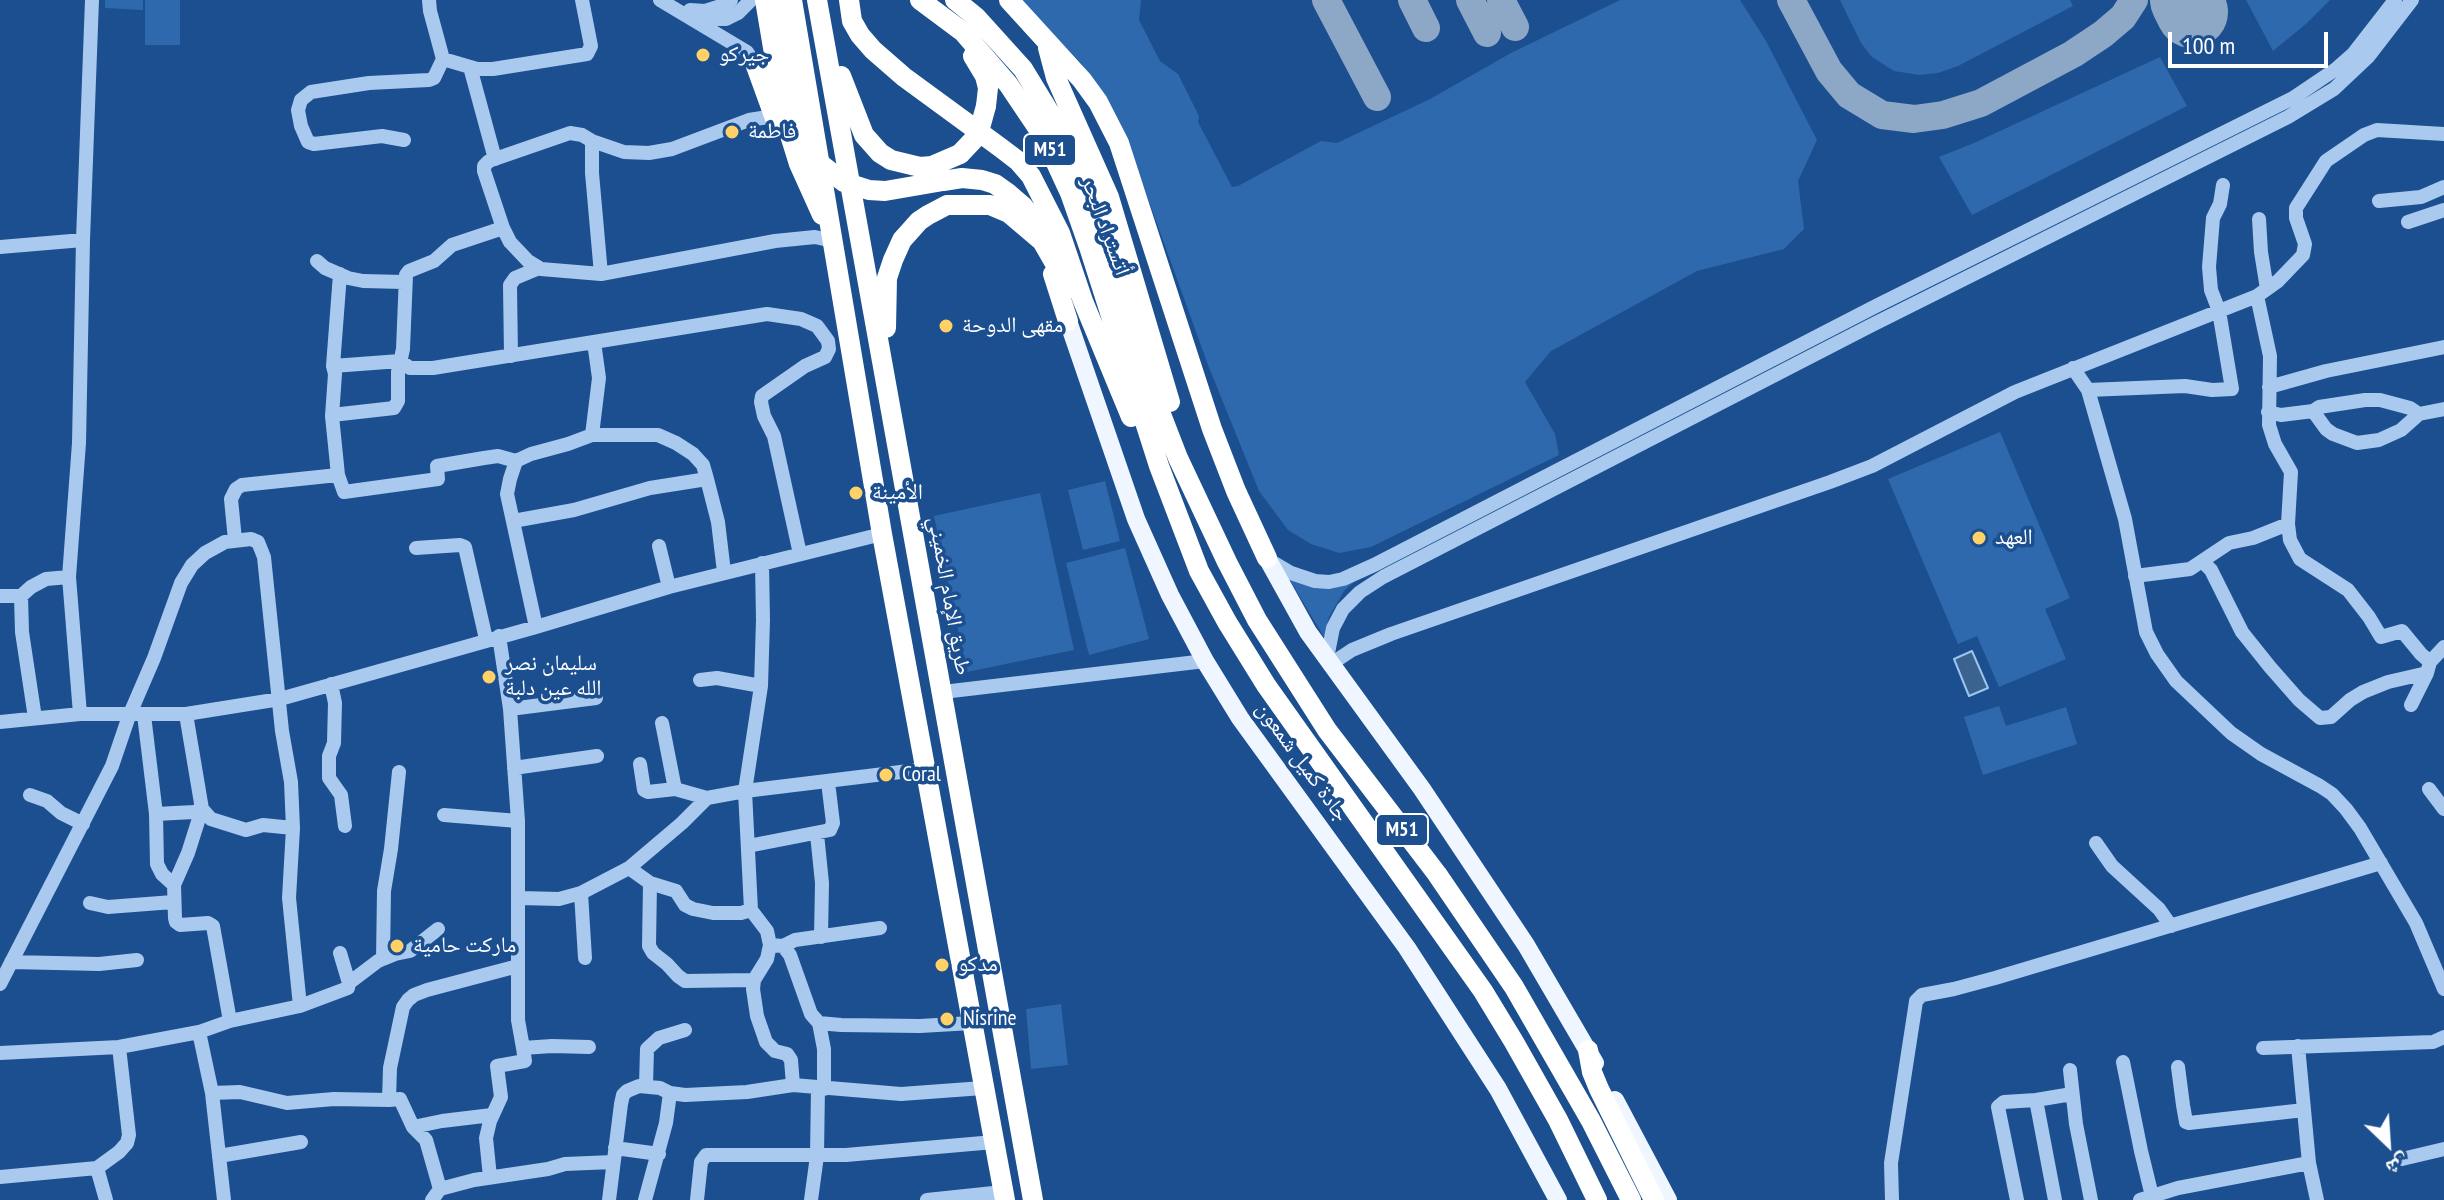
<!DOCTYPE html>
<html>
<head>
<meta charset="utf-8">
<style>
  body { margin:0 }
  #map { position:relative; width:2444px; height:1200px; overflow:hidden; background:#1b4f8f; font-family:"PT Sans Narrow","Noto Naskh Arabic",sans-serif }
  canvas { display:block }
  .north { position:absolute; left:2348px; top:1104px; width:80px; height:80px; -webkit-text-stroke:6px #1b4f8f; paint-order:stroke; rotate:155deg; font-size:22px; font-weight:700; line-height:32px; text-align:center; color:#fff }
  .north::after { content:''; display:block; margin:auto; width:28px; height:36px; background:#fff; clip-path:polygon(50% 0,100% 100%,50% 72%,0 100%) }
  .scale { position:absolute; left:2168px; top:32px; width:160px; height:36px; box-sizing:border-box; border:4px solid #fff; border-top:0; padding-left:10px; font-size:24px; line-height:28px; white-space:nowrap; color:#fff; -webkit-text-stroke:6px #1b4f8f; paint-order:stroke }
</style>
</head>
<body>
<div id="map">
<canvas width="2444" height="1200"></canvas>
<div class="north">ش</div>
<div class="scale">100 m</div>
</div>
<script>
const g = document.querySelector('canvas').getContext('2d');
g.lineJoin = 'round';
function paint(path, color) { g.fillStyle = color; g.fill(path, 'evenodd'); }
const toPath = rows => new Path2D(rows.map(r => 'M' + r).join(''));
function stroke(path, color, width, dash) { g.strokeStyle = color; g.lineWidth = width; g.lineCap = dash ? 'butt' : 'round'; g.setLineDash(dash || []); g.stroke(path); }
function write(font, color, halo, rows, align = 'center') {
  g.font = font + ' "PT Sans Narrow","Noto Naskh Arabic",sans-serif'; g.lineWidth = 7; g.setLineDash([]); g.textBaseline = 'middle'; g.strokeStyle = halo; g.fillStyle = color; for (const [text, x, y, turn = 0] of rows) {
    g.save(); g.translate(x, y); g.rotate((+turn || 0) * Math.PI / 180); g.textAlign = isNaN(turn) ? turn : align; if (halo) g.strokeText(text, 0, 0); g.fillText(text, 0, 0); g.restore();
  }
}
const green = toPath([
  [105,0,143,0,143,10,105,8],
  [145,0,180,0,180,45,145,45],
  [1020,0,1141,0,1139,20,1160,61,1178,74,1199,116,1198,122,1232,187,1238,186,1321,141,1337,143,1430,99,1511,53,1620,0,1740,0,1766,41,1817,140,1798,181,1804,229,1784,249,1697,271,1551,351,1525,382,1555,434,1559,455,1371,547,1339,553,1311,544,1288,530,1259,491,1208,365,1124,132,1093,79,1081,63],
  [1840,0,2070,0,2073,6,1958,66,1938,73,1919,75,1894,71,1872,57,1861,43],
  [2246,0,2330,0,2307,23,2273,51],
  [2160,57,2187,106,1972,215,1939,157,1974,143],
  [2000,432,2070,598,2045,609,2066,659,1999,687,1977,636,1958,644,1888,479],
  [1105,481,1120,541,1083,550,1068,490],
  [1040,493,1074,650,967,672,934,516],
  [1125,548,1149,639,1089,655,1066,563],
  [1288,577,1355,581,1344,591,1329,617,1324,637],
  [1999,706,2006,726,2066,707,2077,744,1983,775,1964,717],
  [1061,1004,1068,1065,1031,1069,1026,1009]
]);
const water = toPath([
  [1972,651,1988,688,1969,696,1954,659,1972,651]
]);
const taxiway = toPath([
  [1326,0,1377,97],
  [1412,0,1426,28],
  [1470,0,1487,33],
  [1501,0,1515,27],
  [1791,0,1829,71,1849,95,1882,115,1914,119,1943,115,1981,103,2073,54,2103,34,2123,17,2134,0]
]);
const runway = toPath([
  [2186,0,2192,12]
]);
const minor = toPath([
  [429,0,430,11,443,59,477,69,493,69,587,54,591,46,582,0],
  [660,0,747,52,756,66],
  [690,10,705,11,727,4,731,0],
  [697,19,726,19,738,13,751,0],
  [470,67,495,159],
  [774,116,749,120,672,149,649,153,624,152,592,141,582,135,570,133,489,161,484,166,484,171,503,228,510,242,528,261,541,269,601,274,775,241,815,237,833,241],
  [404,140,382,136,314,144,308,142,301,126,298,110,301,100,311,92,369,83,429,80,434,78,443,59],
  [592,141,592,173,601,274],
  [2379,201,2421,197,2444,187],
  [2259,219,2261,252,2267,289],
  [2408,222,2444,210],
  [0,247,83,240],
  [317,261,325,268,348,278,363,281,404,282],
  [2257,296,2270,356,2269,425,2275,444,2291,472,2288,524,2290,540,2300,559,2348,590,2369,617,2381,637,2402,631,2421,654,2430,662],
  [511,356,510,285,515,278,539,268],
  [333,366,340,274],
  [2073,368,2088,390,2125,519,2146,632,2157,654,2176,681,2231,733,2261,754,2320,786,2332,794,2346,809,2360,828,2416,923,2444,989],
  [2269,387,2326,371,2444,347],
  [2088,390,2185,386,2212,390,2232,389,2219,311,2211,290,2209,267,2213,218,2220,204,2223,185],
  [2313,411,2319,407,2365,400,2380,400,2410,408,2419,414],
  [2268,412,2281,415,2313,411,2326,429,2333,434,2357,443,2379,440,2401,430,2419,414,2444,409],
  [332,415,394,408,398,401,398,372,403,349,406,275,409,271,434,261,452,245,503,228],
  [592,435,599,378,594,342],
  [338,475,344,492,438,479,437,466,484,458,498,456,516,461],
  [513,521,574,510,650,488,707,479],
  [235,540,231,499,236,489,242,485,338,475,332,416,335,374,333,366,400,361,410,368,433,368,767,314,801,319,817,326,828,341,829,349,825,357,805,366,762,396,761,402,764,416,774,436,800,554],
  [659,546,669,587],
  [416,548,460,545,465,547,486,639],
  [1269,560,1291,573,1315,581,1329,582,1343,579,1374,565,1876,306,2293,98,2336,69,2353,54,2395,0],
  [2203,562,2211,570,2242,632,2270,667,2299,700,2320,718,2331,717,2350,700,2363,692,2388,682,2427,673],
  [762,563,763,620,761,686,745,791,751,910,767,931,770,945,783,946,790,955,811,1014,819,1023,841,1025,920,1026,972,1023],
  [2135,576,2190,569,2229,543,2253,538,2288,524],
  [0,596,21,596],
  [536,627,507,494,510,479,516,461,531,454,568,444,592,435,658,435,676,443,693,454,703,465,707,479,718,522,724,572],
  [499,636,510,709,518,821,518,1020,523,1048],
  [1327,658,1333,628,1343,609,1360,592,1383,577,1870,326,2288,117,2334,89,2368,57,2412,0],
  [1331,664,1352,650,1391,634,1830,482,1872,466,2015,392,2257,296,2278,281,2303,255,2305,244,2296,218,2296,208,2326,161,2364,135,2377,130,2444,134],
  [700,680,717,678,761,686],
  [331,684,335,703,334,743,329,756,329,778,341,795,345,826],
  [943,692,1205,661],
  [2411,705,2427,673,2430,662,2444,647],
  [510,709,596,698],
  [80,714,69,577,79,443,83,240,92,0],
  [186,714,202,809,188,853,174,885,175,918,176,922,180,925,208,923,213,926,230,1021],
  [144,715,156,814,157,864,162,874,174,885],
  [35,718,22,632,21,596,31,587,46,579,69,577],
  [0,722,80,714,186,714,280,699,536,627,669,587,882,534],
  [662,723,675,789,707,798],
  [640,764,644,790,648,792,675,789],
  [514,768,597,756],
  [2429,789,2444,809],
  [30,795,47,801,61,813,83,824],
  [156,814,194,812,202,809,211,819,246,830,263,825,293,828],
  [444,815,518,821],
  [817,834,822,883,821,937],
  [2096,843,2112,866,2159,909,2171,926],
  [748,846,830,830,833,823,828,782],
  [629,868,650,883,676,891,685,905,693,909,713,913,741,913,751,910],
  [650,883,649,946,653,953,667,964,678,976,685,981,754,980],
  [581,893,585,958],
  [520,898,559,899,581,893,629,868,682,823,707,798,745,791,925,769],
  [90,903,108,907,173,902],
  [770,945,767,959,754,980,753,989,757,1016,766,1042,775,1051,787,1054,791,1060,793,1085],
  [783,946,795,940,880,928],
  [383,959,384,891,391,849,399,772],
  [11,962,99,964,137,960],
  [349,983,378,961,395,954,410,951,438,929],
  [0,984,112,766,129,716,154,658,181,583,192,565,205,553,225,542,251,539,258,542,264,557,282,731,291,782,293,828,289,898,300,1006],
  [819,1023,824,1049,824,1089],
  [199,1032,212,1093,224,1200],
  [2298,1046,2309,1163,2317,1200],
  [2263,1048,2433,1042,2444,1037],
  [0,1053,119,1047,199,1032,230,1021,300,1006,348,988,349,983,340,953],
  [2123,1062,2141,1151,2152,1196],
  [2178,1067,2183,1105,2186,1122,2189,1123,2304,1110],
  [2070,1070,2076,1124,2091,1200],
  [646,1086,647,1049,659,1038,685,1030],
  [212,1093,240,1092,287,1103,334,1099,389,1100,390,1068,403,1007,408,1000,414,995,427,990,518,966],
  [389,1100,400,1099,413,1127,426,1140,440,1189],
  [2036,1100,2072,1094],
  [413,1127,442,1121,492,1115],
  [615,1148,659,1154],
  [219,1156,301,1142],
  [2402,1159,2444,1149],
  [97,1168,106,1200],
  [0,1177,97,1168,119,1152,127,1143,129,1135,119,1047],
  [490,1177,486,1138,490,1121,501,1097,497,1066,525,1061,523,1048,552,1046,589,1047],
  [432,1200,440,1189,474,1180,548,1169,565,1164,613,1162],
  [609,1200,621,1104,623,1095,627,1091,639,1086,660,1088,670,1093,685,1095,747,1092,793,1085,901,1094,983,1088],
  [645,1200,666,1123,670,1093],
  [697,1200,701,1162,706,1155,846,1155,994,1142],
  [811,1200,817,1156,818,1087],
  [927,1200,1003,1192],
  [1892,1200,1891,1163,1915,1008,1916,1001,1922,995,1954,989,1995,978,2381,863],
  [2017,1200,1998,1107,2004,1102,2036,1100,2055,1200],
  [2140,1200,2178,1188,2309,1163]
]);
const major = toPath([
  [1068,321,1136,519,1170,595,1205,661,1240,718,1407,948,1498,1089,1558,1200],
  [1267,558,1308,632,1422,789,1526,945,1595,1063],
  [1615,1100,1668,1200]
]);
const highway = toPath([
  [765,0,785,119,799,164,822,215],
  [792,0,882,534,1005,1200],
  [817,0,1033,1200],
  [849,0,852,21,860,35,873,50,904,77,1001,148,1018,161,1031,176,1060,233,1083,301,1131,417],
  [920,0,963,32,1008,84,1045,139,1070,193,1089,247,1159,466,1199,571,1227,622,1266,685,1483,991,1514,1042,1558,1120,1597,1200],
  [955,0,976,17,1023,69,1062,133,1103,231,1154,396,1178,458,1227,562,1257,620,1327,730,1437,874,1514,987,1591,1121,1631,1200],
  [1009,0,1082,80,1098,102,1119,143,1212,429,1236,491,1267,558],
  [1048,48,1056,78,1109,197,1170,402],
  [973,56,985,76,988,88,986,106],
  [756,66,777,124],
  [841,76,864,135,880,153,891,160,920,167,932,166,960,154],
  [943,181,962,178,982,180,995,184,1009,194,1023,206,1032,218,1042,241,1069,288],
  [1053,274,1068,321],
  [886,328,887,278,893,260,902,240,919,221,928,215,947,205,990,205,1009,213,1042,241],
  [1588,1050,1592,1072,1599,1089,1654,1200]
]);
const highwayBridge = toPath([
  [778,0,801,129,808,145,819,163,844,182,869,190,885,191,943,181],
  [960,154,978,135,986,106]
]);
const markers = [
  [703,55,8,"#ffd166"],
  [732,132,8,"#ffd166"],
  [946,326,8,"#ffd166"],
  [856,493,8,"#ffd166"],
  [1979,538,8,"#ffd166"],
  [489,677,8,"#ffd166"],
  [886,775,8,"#ffd166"],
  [397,946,8,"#ffd166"],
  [942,965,8,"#ffd166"],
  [947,1019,8,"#ffd166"]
];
const shields = [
  [1050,150,52],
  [1402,830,52]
];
const shieldNames = [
  ["M51",1050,150],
  ["M51",1402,830]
];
const poiNames = [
  ["جيركو",719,55],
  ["فاطمة",748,132],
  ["مقهى الدوحة",962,326],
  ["الأمينة",872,493],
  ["العهد",1995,538],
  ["سليمان نصر",505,664],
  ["الله عين دلبة",505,689],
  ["Coral",902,775],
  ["ماركت حامية",413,946],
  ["مدكو",958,965],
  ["Nisrine",963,1019]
];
const streetNames = [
  ["أتستراد البحر",1105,226,70],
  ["طريق الإمام الخميني",949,596,80],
  ["جادة كميل شمعون",1302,762,54]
];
paint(green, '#2e69ad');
paint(water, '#3c6290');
stroke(water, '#9cc4f0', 2);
stroke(taxiway, '#8da7c7', 28);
stroke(runway, '#8da7c7', 72);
stroke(minor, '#a9c9ee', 14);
stroke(major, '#f0f6ff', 18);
stroke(highway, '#fff', 20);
stroke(highwayBridge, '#fff', 20);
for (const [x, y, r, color] of markers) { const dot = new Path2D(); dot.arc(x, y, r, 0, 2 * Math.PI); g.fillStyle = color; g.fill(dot); stroke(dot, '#1b4f8f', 3); }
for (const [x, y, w] of shields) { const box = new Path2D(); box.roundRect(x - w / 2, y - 16, w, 32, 6); g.fillStyle = '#1b4f8f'; g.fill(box); stroke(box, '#fff', 2); }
write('bold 20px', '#fff', null, shieldNames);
write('22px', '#fff', '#1b4f8f', poiNames, 'left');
write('22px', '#fff', '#1b4f8f', streetNames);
</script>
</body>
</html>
